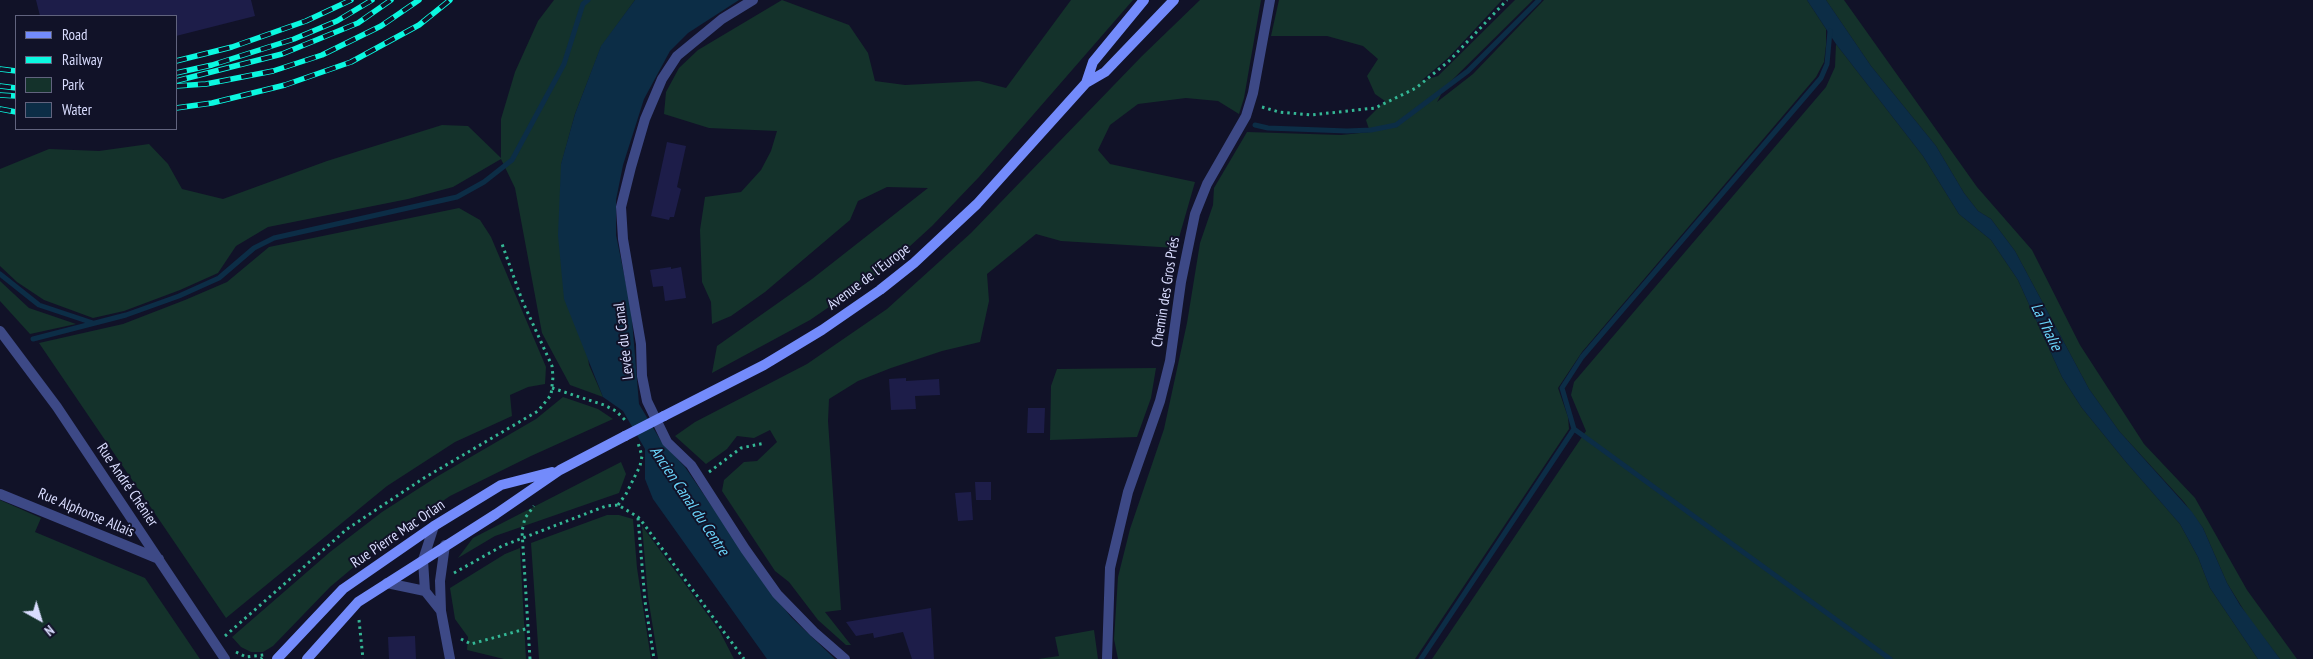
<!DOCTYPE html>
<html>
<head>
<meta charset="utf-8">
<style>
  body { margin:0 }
  #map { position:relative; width:2313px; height:659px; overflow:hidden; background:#111228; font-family:"PT Sans Narrow",sans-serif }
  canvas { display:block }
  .legend { position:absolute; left:15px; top:15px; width:162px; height:115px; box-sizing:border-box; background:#111228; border:1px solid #61637e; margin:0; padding:6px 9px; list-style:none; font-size:15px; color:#d9dcfe }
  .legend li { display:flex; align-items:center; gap:10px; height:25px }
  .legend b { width:25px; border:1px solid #61637e }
  .north { position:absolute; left:15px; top:594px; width:50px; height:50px; -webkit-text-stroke:4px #111228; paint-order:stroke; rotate:141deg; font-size:14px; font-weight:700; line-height:20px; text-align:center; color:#d9dcfe }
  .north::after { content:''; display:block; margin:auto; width:18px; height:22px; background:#d9dcfe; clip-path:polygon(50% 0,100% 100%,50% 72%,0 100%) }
</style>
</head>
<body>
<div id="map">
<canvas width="2313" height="659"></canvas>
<ul class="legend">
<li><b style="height:6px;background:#738bfb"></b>Road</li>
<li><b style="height:6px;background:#0bf8e0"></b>Railway</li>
<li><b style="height:14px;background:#14322b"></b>Park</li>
<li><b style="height:14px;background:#0c2d46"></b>Water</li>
</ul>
<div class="north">N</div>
</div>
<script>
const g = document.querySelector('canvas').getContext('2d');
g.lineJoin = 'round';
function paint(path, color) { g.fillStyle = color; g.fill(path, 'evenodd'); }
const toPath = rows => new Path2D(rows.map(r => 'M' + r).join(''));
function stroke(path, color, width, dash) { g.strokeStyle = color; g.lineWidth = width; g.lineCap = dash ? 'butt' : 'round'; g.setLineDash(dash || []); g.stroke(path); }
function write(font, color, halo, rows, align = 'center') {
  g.font = font + ' "PT Sans Narrow",sans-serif'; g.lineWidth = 4; g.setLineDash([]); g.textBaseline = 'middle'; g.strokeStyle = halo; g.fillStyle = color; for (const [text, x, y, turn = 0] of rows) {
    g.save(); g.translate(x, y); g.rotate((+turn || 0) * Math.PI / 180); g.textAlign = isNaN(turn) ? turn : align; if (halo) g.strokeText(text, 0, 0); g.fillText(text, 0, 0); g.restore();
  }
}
const green = toPath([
  [554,0,635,0,601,47,575,114,561,165,589,365,603,397,570,385,542,333,515,188,501,159,453,187,408,199,268,227,236,246,218,273,180,290,124,311,93,318,44,300,17,282,0,266,0,169,49,149,99,151,149,144,168,164,182,189,223,199,327,161,442,125,468,126,501,158,501,119,515,72,538,21],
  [782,0,849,25,868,53,875,81,905,85,979,81,1006,88,1071,0,1133,0,979,177,932,226,886,268,810,320,712,373,717,346,812,279,928,188,887,187,858,201,850,220,765,292,731,316,712,324,711,302,702,282,700,230,705,197,741,192,761,170,771,151,777,131,709,128,664,114,666,92,679,68,698,50],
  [1200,0,1261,0,1244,98,1239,114,1218,101,1186,98,1138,104,1110,125,1098,150,1110,164,1195,182,1176,248,1061,241,1036,234,987,274,989,301,980,342,942,351,891,368,858,381,829,399,828,421,841,610,825,612,851,645,846,645,818,620,789,582,775,571,722,491,724,480,744,462,757,461,777,442,770,430,754,438,737,436,727,449,706,464,675,436,695,422,807,364,887,309,971,233,1142,56],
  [1279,0,1502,0,1448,58,1421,81,1438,76,1515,0,1533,0,1445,87,1437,102,1473,74,1544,0,1807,0,1826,29,1826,45,1824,62,1816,77,1582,352,1558,388,1568,417,1569,429,1415,659,1118,659,1114,639,1118,577,1130,529,1164,429,1187,323,1200,243,1213,205,1214,188,1247,132,1341,135,1370,132,1366,120,1385,101,1375,94,1367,76,1378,59,1363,46,1327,36,1271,36],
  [1826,0,1844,0,1977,187,2032,250,2080,345,2144,444,2195,498,2247,590,2297,659,2280,659,2248,617,2227,583,2203,528,2184,502,2119,431,2089,389,2015,251,1991,219,1978,211,1964,193,1936,146,1871,66],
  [1836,44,1923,156,1959,214,1991,240,2018,280,2062,377,2082,408,2126,462,2180,524,2198,557,2210,588,2258,659,1432,659,1586,431,1571,395,1574,382,1826,87,1835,67],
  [459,208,480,220,491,237,546,367,545,384,528,387,510,395,512,416,455,442,387,486,226,618,39,343,123,324,185,300,227,282,269,247],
  [0,281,29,308,76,324,30,334,0,301],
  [1156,368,1151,398,1137,437,1050,440,1051,386,1057,369],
  [563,397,598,409,613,419,531,456,450,496,387,539,330,587,273,646,263,652,251,652,241,647,232,637,330,552,382,512,438,476,536,419],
  [621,462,626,474,619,493,495,536,458,558,473,538],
  [0,500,41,518,35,532,145,578,200,659,0,659],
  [607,515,619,515,633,519,637,568,651,659,539,659,531,543],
  [642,526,719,630,734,659,658,659,648,597],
  [520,548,526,659,504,659,467,650,468,637,455,619,450,588,505,554],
  [1094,630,1098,659,1038,659,1059,656,1055,637]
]);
const water = toPath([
  [635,0,739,0,688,33,670,51,644,99,623,165,616,200,616,235,631,308,639,404,661,441,685,467,767,587,791,617,835,659,767,659,653,499,645,479,645,449,623,411,603,397,564,299,558,235,561,164,575,114,601,46],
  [1807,0,1826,0,1871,66,1936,146,1964,193,1978,211,1991,219,2015,251,2089,389,2119,431,2192,512,2203,528,2227,583,2240,605,2280,659,2258,659,2210,588,2198,557,2180,524,2126,462,2082,408,2062,377,2018,280,1991,240,1959,214,1923,156,1836,44]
]);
const stream = toPath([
  [1255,125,1268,128,1347,131,1371,130,1396,125,1468,71,1539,0],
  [0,274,39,305,93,323],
  [33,339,126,315,179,296,219,278,254,248,274,238,457,197,484,182,512,160,564,64,583,4,588,0],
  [1574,429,1890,659],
  [1421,659,1574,429,1562,388,1582,357,1821,78,1827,64,1830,31]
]);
const building = toPath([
  [36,0,251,0,255,16,176,36,176,16,40,16],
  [667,142,686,146,677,187,681,189,674,217,670,217,669,220,651,216],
  [671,267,671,269,681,267,686,298,665,301,663,286,653,287,650,270],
  [906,378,906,381,939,379,940,395,915,396,916,409,891,410,889,379],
  [1028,408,1045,408,1044,433,1027,433],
  [975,482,991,482,991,500,976,500],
  [971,492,973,520,958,521,955,493],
  [931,608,934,659,912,659,903,632,874,638,873,633,856,636,846,622],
  [415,636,416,659,389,659,388,637]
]);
const path = toPath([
  [1262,107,1279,112,1311,115,1375,108,1416,88,1449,61,1507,0],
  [552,388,604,405,616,411,627,422],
  [709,472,741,448,765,443],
  [618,505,626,494,640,466,642,456,638,443],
  [638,518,645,601,654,659],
  [454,573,502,546,606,506,618,505,638,517,643,523,744,659],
  [359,620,363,659],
  [225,636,347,529,424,478,538,411,551,395,553,377,552,366,522,300,501,241],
  [461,639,471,644,529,628],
  [236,652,246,657,264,655,261,659],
  [530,659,522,531,525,518,534,506]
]);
const minor = toPath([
  [753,0,722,19,677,56,662,79,645,119,631,167,621,207,623,239,641,344,642,376,647,401,667,442,691,465,745,549,777,594,814,632,845,659],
  [0,331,57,407,225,659],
  [0,494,159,559],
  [445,545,440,581,441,611,450,659],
  [387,583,425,591,441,611],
  [425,591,423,560,434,526],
  [1107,659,1110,568,1128,492,1160,401,1170,361,1181,282,1195,214,1207,184,1246,116,1253,93,1270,0]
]);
const secondary = toPath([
  [1086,83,1093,62,1144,0],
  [664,416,764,365,822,330,880,290,914,263,977,204,1086,83,1105,72,1174,0],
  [277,659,343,589,434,526,501,485,552,472],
  [307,659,358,602,496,514,560,470,625,436]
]);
const rail = toPath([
  [176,61,232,47,306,21,351,0],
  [0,69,16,71],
  [176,73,212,65,294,39,337,21,372,0],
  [176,81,282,54,358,23,391,0],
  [0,86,16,88],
  [176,86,206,84,273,71,322,55,381,26,419,0],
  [0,95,16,96],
  [176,108,212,103,285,85,351,62,419,25,450,0],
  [0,109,16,112]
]);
const secondaryBridge = toPath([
  [625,436,664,416]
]);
const streetNames = [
  ["Avenue de l'Europe",869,277,-37],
  ["Chemin des Gros Prés",1166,292,-81],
  ["Levée du Canal",624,341,-97],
  ["Rue André Chénier",127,485,56],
  ["Rue Alphonse Allais",86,513,23],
  ["Rue Pierre Mac Orlan",398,534,-34]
];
const waterNames = [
  ["La Thalie",2046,327,64],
  ["Ancien Canal du Centre",689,501,56]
];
paint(green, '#14322b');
paint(water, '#0c2d46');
stroke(stream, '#0c2d46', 5);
paint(building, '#1d1d49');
stroke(path, '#34b795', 3, [2.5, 4]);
stroke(minor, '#3d4986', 10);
stroke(secondary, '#738bfb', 10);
stroke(rail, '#0bf8e0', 5.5);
stroke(rail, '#111228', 4, [11]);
stroke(secondaryBridge, '#738bfb', 10);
write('15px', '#d9dcfe', '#111228', streetNames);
write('italic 16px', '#6ad5fb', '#111228', waterNames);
</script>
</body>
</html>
